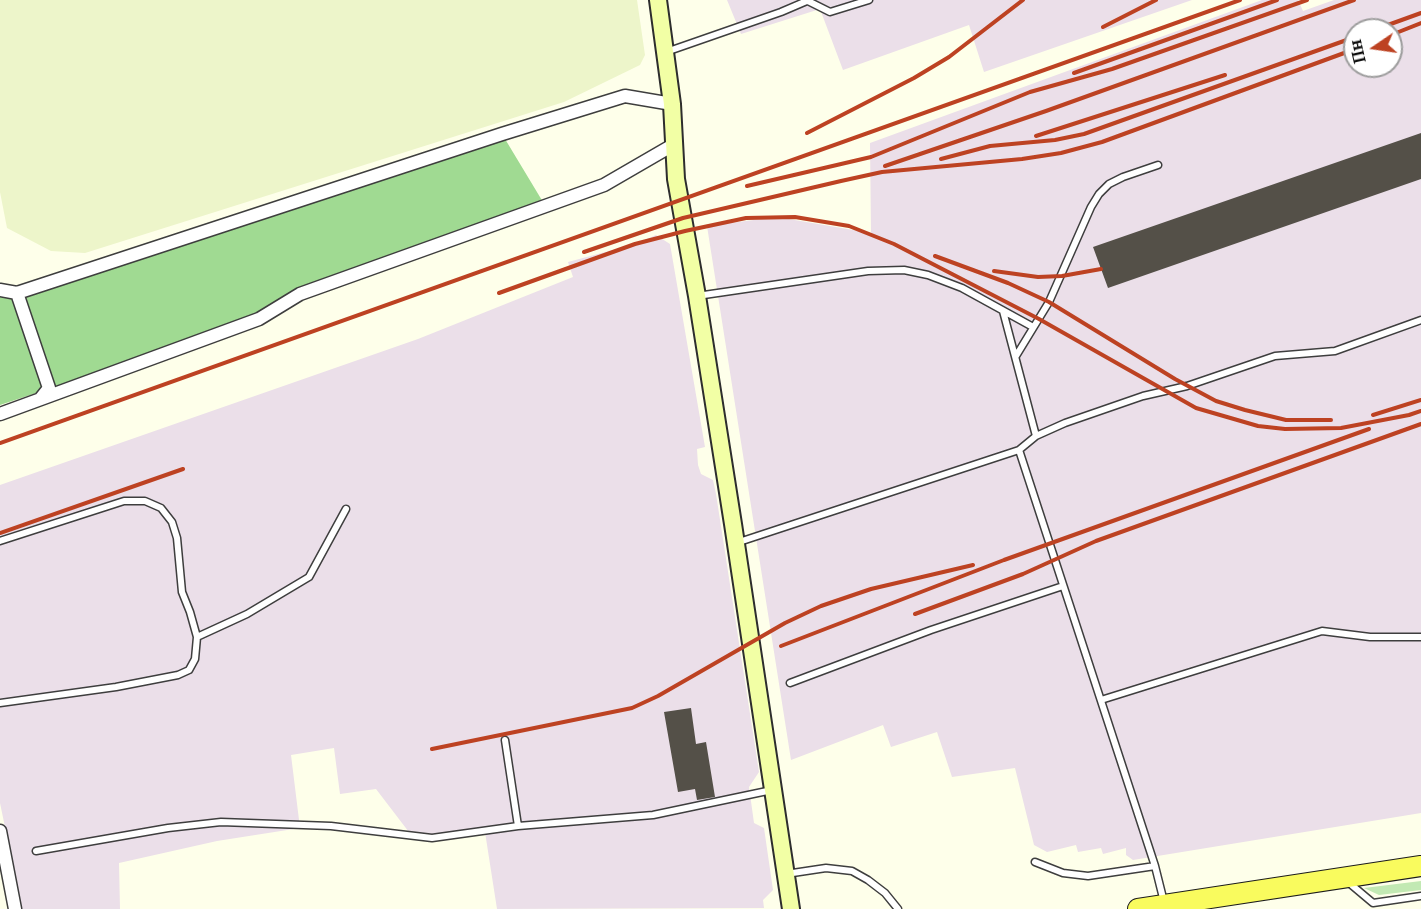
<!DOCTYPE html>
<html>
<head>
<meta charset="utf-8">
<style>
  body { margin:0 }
  #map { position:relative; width:1421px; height:909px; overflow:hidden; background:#feffea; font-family:Merriweather,serif }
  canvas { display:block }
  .north { position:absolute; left:1343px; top:18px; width:60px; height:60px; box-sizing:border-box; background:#fff; border:2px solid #9d9d9d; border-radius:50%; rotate:257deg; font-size:16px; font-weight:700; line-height:24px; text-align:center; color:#0b0b0b }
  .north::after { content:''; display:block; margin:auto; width:21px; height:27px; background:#bd4222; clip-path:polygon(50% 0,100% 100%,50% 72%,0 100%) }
</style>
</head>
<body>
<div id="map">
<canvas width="1421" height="909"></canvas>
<div class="north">Пн</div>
</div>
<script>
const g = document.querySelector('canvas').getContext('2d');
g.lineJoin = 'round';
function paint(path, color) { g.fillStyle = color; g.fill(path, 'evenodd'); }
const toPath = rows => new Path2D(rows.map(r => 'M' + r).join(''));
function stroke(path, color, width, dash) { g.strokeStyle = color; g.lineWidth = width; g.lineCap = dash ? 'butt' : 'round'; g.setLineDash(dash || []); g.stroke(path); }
const industrial = toPath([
  [727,0,1192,0,984,72,969,25,843,70,820,9,741,34],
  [1262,0,1298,0,1303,11,1334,0,1421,0,1421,813,1133,860,1126,855,1126,848,1103,854,1101,848,1078,852,1076,845,1047,852,1034,845,1015,768,952,777,937,732,891,747,883,725,791,760,707,226,777,217,871,233,870,143],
  [1355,30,1391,30,1391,66,1355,66],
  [656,235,670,244,705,447,697,449,698,465,701,474,713,480,716,494,759,772,749,787,754,823,764,828,773,890,763,900,764,908,497,909,485,832,415,840,376,789,340,794,334,748,291,755,300,828,217,841,119,863,120,909,22,909,0,803,0,485,418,339,573,277,568,262,635,244]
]);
const farmland = toPath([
  [0,0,637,0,645,55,640,65,564,102,85,253,51,251,7,228,0,192]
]);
const green = toPath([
  [1421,881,1421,890,1379,895,1364,888]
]);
const forest = toPath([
  [502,134,546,207,300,294,259,319,0,405,0,296]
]);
const building = toPath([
  [1421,133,1421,179,1108,288,1093,247],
  [691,708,696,744,706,742,715,797,697,800,695,789,678,792,664,712]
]);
const lane = toPath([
  [808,1,830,12,869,0],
  [666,52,781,12,809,0],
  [697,296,868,271,904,270,928,275,962,288,1033,327],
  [1003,311,1036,436],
  [1016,356,1049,302,1091,207,1099,194,1109,184,1123,177,1158,165],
  [0,541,124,501,145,501,161,508,172,522,177,538,182,592,190,612,197,637,195,659,189,670,178,675,116,687,0,703],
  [736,543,1019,450],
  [197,637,247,614,309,577,346,509],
  [790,683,931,630,1063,586],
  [1101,700,1322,631,1370,637,1421,637],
  [505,740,518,826],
  [36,851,168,828,221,822,331,826,432,838,518,826,653,815,772,790],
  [1035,862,1063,873,1088,876,1155,866],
  [786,874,826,868,852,871,868,880,885,893,898,909],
  [1348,882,1373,903,1421,896],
  [1164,902,1155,866,1019,450,1036,436,1065,423,1143,396,1187,386,1275,356,1335,351,1421,320]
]);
const street = toPath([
  [0,290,17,293,502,134,625,96,672,104],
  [17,293,49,388,41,398],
  [0,414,259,319,300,294,604,185,673,145],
  [0,831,15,909]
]);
const secondary = toPath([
  [658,0,672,104,676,179,697,296,733,524,791,909]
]);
const primary = toPath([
  [1138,909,1421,866]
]);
const rail = toPath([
  [1103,27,1156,0],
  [1374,30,1421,13],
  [1391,35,1421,23],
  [1074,73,1277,0],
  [807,133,914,78,949,57,1023,0],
  [1036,136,1225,75],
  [941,159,990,146,1055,140,1084,134,1355,37],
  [885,166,1046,111,1354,0],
  [747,186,871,157,1030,92,1112,69,1307,0],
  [584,252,683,218,841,181,882,172,1022,159,1061,153,1102,142,1355,49],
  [935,256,1008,283,1049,302,1175,379,1216,401,1245,410,1286,420,1331,420],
  [994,271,1038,277,1062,276,1101,269],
  [499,293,635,244,685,231,746,218,795,217,849,226,894,244,1039,319,1196,408,1258,426,1285,429,1341,428,1409,415,1421,411],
  [1373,415,1421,400],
  [0,443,1240,0],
  [0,533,183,469],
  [915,614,1023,574,1096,541,1421,424],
  [781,646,1004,560,1369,429],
  [432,749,632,708,658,696,785,623,821,606,871,589,973,565]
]);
paint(industrial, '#ebdfe9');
paint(farmland, '#edf5ca');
paint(green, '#c2e9b3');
paint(forest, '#a0da92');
paint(building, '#545048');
stroke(lane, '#3e3e3e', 9);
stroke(street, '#3e3e3e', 15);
stroke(secondary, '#2d2d2d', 20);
stroke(primary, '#1c1c1c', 22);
stroke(lane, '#fff', 6);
stroke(street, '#fff', 12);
stroke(secondary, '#f2ffa5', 16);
stroke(primary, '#f9fb5e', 20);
stroke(rail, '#bd4222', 4);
</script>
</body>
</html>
